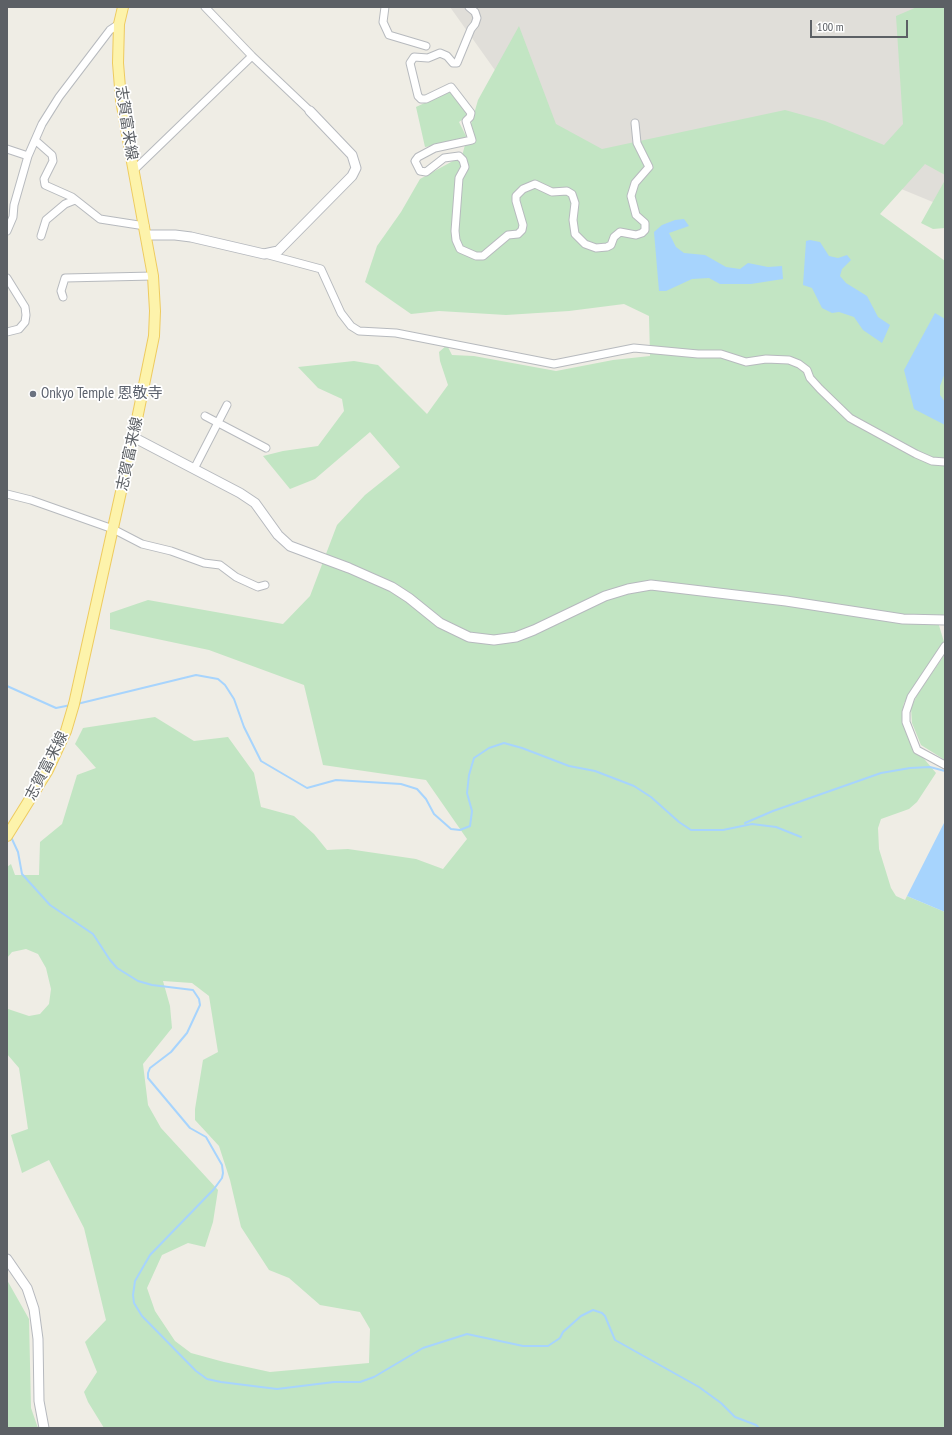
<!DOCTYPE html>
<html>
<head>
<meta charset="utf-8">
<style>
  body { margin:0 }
  #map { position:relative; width:952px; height:1435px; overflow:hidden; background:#efede5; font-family:"PT Sans Narrow",sans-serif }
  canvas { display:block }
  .frame { position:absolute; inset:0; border:8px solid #5c6065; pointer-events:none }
  .scale { position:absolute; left:810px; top:20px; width:98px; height:18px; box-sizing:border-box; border:2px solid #5c6065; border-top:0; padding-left:5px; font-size:12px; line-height:14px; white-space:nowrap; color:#5c6065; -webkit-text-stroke:3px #fff; paint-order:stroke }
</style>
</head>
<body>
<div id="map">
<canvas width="952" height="1435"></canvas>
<div class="frame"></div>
<div class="scale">100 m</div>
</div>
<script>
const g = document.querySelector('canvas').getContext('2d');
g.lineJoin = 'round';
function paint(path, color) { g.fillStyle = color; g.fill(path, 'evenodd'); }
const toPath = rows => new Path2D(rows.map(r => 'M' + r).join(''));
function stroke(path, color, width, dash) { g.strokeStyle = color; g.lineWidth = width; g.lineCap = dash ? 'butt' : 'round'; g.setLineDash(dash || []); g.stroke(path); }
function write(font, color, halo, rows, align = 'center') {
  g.font = font + ' "PT Sans Narrow","Noto Sans JP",sans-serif'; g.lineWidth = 3.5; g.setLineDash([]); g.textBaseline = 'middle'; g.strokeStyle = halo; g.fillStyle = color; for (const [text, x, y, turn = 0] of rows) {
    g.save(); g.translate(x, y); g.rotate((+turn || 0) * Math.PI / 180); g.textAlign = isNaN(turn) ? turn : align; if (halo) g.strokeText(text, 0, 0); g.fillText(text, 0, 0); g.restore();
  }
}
const industrial = toPath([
  [450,7,945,7,945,207,792,144,566,170]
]);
const green = toPath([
  [917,7,945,7,945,175,925,164,880,214,945,261,945,617,938,622,944,642,904,703,902,713,910,742,936,773,917,802,909,809,881,819,878,828,879,849,891,888,896,896,905,900,907,896,945,912,945,1428,104,1428,88,1402,84,1392,97,1372,85,1342,106,1320,84,1228,49,1160,22,1173,11,1135,28,1129,19,1068,7,1054,7,1005,8,1009,29,1016,40,1014,49,1004,51,989,46,968,38,954,26,949,12,952,7,958,7,867,11,864,15,875,39,875,40,842,62,824,77,775,96,768,75,744,83,728,155,717,194,741,228,737,254,773,261,807,294,816,314,834,327,850,348,849,416,859,443,869,467,839,426,780,323,765,304,685,209,650,110,629,110,613,148,600,283,624,310,596,337,525,365,495,400,467,370,432,315,479,290,489,263,456,283,451,318,446,344,411,342,399,318,388,298,367,354,361,378,365,427,414,448,385,440,361,439,352,447,345,452,355,474,356,556,371,613,360,650,356,649,316,624,304,569,311,506,315,439,311,411,314,365,282,377,246,401,212,420,179,462,156,466,141,425,147,416,107,450,91,468,115,459,122,467,138,478,100,519,26,556,124,602,149,785,110,825,121,884,145,903,124,896,16],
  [163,981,192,983,209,996,218,1052,203,1060,195,1109,195,1120,219,1146,230,1180,241,1227,269,1270,289,1278,320,1305,360,1312,370,1329,369,1363,270,1372,224,1362,191,1353,175,1341,155,1311,147,1288,162,1255,188,1243,205,1247,213,1222,218,1190,161,1128,148,1105,143,1064,172,1028,170,1006],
  [945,180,945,228,933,229,921,223],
  [945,654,945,760,921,745,912,723,911,708,917,695],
  [7,1280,29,1319,31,1408,38,1428,7,1428]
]);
const water = toPath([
  [684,219,689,226,669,233,676,247,684,253,705,255,726,267,740,269,748,263,768,267,782,266,783,279,751,284,720,284,709,278,692,279,666,291,659,291,654,232,662,225,675,220],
  [810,240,820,242,829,256,838,258,847,255,851,260,842,269,840,276,846,283,867,296,878,317,890,325,882,343,863,330,854,317,839,312,832,313,822,308,812,288,803,285,806,241],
  [935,313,945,319,945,373,940,386,940,395,945,402,945,425,914,409,904,370],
  [945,821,945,912,907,896]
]);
const stream = toPath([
  [7,686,56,708,71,705],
  [77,704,196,675,218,679,225,685,234,699,244,727,261,761,307,788,336,780,401,784,417,789,426,799,434,814,451,829,460,830,470,826,472,811,467,793,469,775,474,758,489,748,504,743,522,748,569,766,595,771,634,786,651,797,679,822,691,830,723,830,752,824,776,827,801,837],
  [745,823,773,811,881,773,910,768,930,767,945,771],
  [11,837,18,852,22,874,50,905,93,934,110,960,117,968,138,981,152,985,193,990,199,999,200,1005,187,1033,171,1052,150,1068,148,1073,148,1078,190,1128,206,1137,222,1165,223,1173,222,1178,214,1189,150,1255,135,1281,133,1295,134,1303,142,1316,196,1371,207,1379,221,1382,277,1389,334,1382,360,1382,374,1377,423,1348,467,1334,523,1346,548,1346,560,1338,563,1332,581,1316,593,1310,602,1313,605,1316,615,1340,699,1387,721,1403,735,1417,756,1425,759,1428]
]);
const street = toPath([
  [205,7,252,56,310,111],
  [385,7,383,22,389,35,426,46],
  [469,7,475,12,477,18,475,24,471,29,457,63,453,63,447,56,440,53,428,58,414,57,410,63,418,96,421,99,426,99,451,87,471,113,470,117,466,121,472,140,435,148,418,157,415,161,420,171,426,172,444,158,459,156,463,160,465,167,459,178,455,231,456,240,460,249,476,256,483,256,508,235,518,234,522,230,523,225,516,201,516,196,523,189,535,184,552,192,567,191,572,194,575,203,573,220,575,234,585,244,596,248,607,247,611,245,614,237,620,232,636,235,642,233,645,230,645,223,636,215,631,196,635,183,649,167,637,143,635,123],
  [35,140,52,155,53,161,44,179,45,185,72,197,100,219,145,226],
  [7,149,28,156],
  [134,170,252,56],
  [7,231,13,217,14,205,28,156,42,124,59,97,110,30,119,24],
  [41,236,46,220,65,204,75,200],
  [265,254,321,269,341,313,351,326,359,331,396,333,554,364,634,348,698,354,721,354,746,362,766,359,789,360,799,364,807,370,810,378,820,389,850,418,916,454,932,461,945,462],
  [7,278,25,307,26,315,25,322,19,329,7,332],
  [63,297,61,291,65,278,153,276],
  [205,416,266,448],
  [194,469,227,405],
  [7,494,31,500,113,529,142,544,171,551,204,563,220,565,236,577,258,587,265,585],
  [945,646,911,697,906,712,906,722,917,750,945,765]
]);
const secondary = toPath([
  [147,235,175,235,191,237,264,254,278,251,352,176,356,168,352,155,310,111],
  [133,437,240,493,255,503,278,535,290,546,349,568,392,587,409,598,440,623,469,637,494,640,516,637,534,630,605,596,628,589,651,585,786,601,903,619,945,620],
  [7,1259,27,1288,34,1309,38,1339,39,1401,44,1428]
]);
const primary = toPath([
  [7,836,48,770,66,731,74,704,136,424,154,336,155,311,153,276,130,151,121,100,118,63,119,24,123,7]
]);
const markers = [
  [33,394,4,"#6b7280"]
];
const streetNames = [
  ["志賀富来線",126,123,81],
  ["志賀富来線",130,454,-78],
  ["志賀富来線",47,766,-63]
];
const worshipNames = [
  ["Onkyo Temple 恩敬寺",41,394]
];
paint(industrial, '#e0ded9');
paint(green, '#c2e5c3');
paint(water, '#a7d4fd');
stroke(stream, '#a7d4fd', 2);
stroke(street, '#b7babe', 9);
stroke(secondary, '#b6b9be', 11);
stroke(primary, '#eecb5f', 12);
stroke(street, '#fff', 7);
stroke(secondary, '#fff', 9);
stroke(primary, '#fdf3ab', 10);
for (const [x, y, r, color] of markers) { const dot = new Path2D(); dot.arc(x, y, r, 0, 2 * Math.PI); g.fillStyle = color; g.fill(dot); stroke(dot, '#fff', 1.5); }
write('15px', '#5c6065', '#fff', streetNames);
write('15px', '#5b616d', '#fff', worshipNames, 'left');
</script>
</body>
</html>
